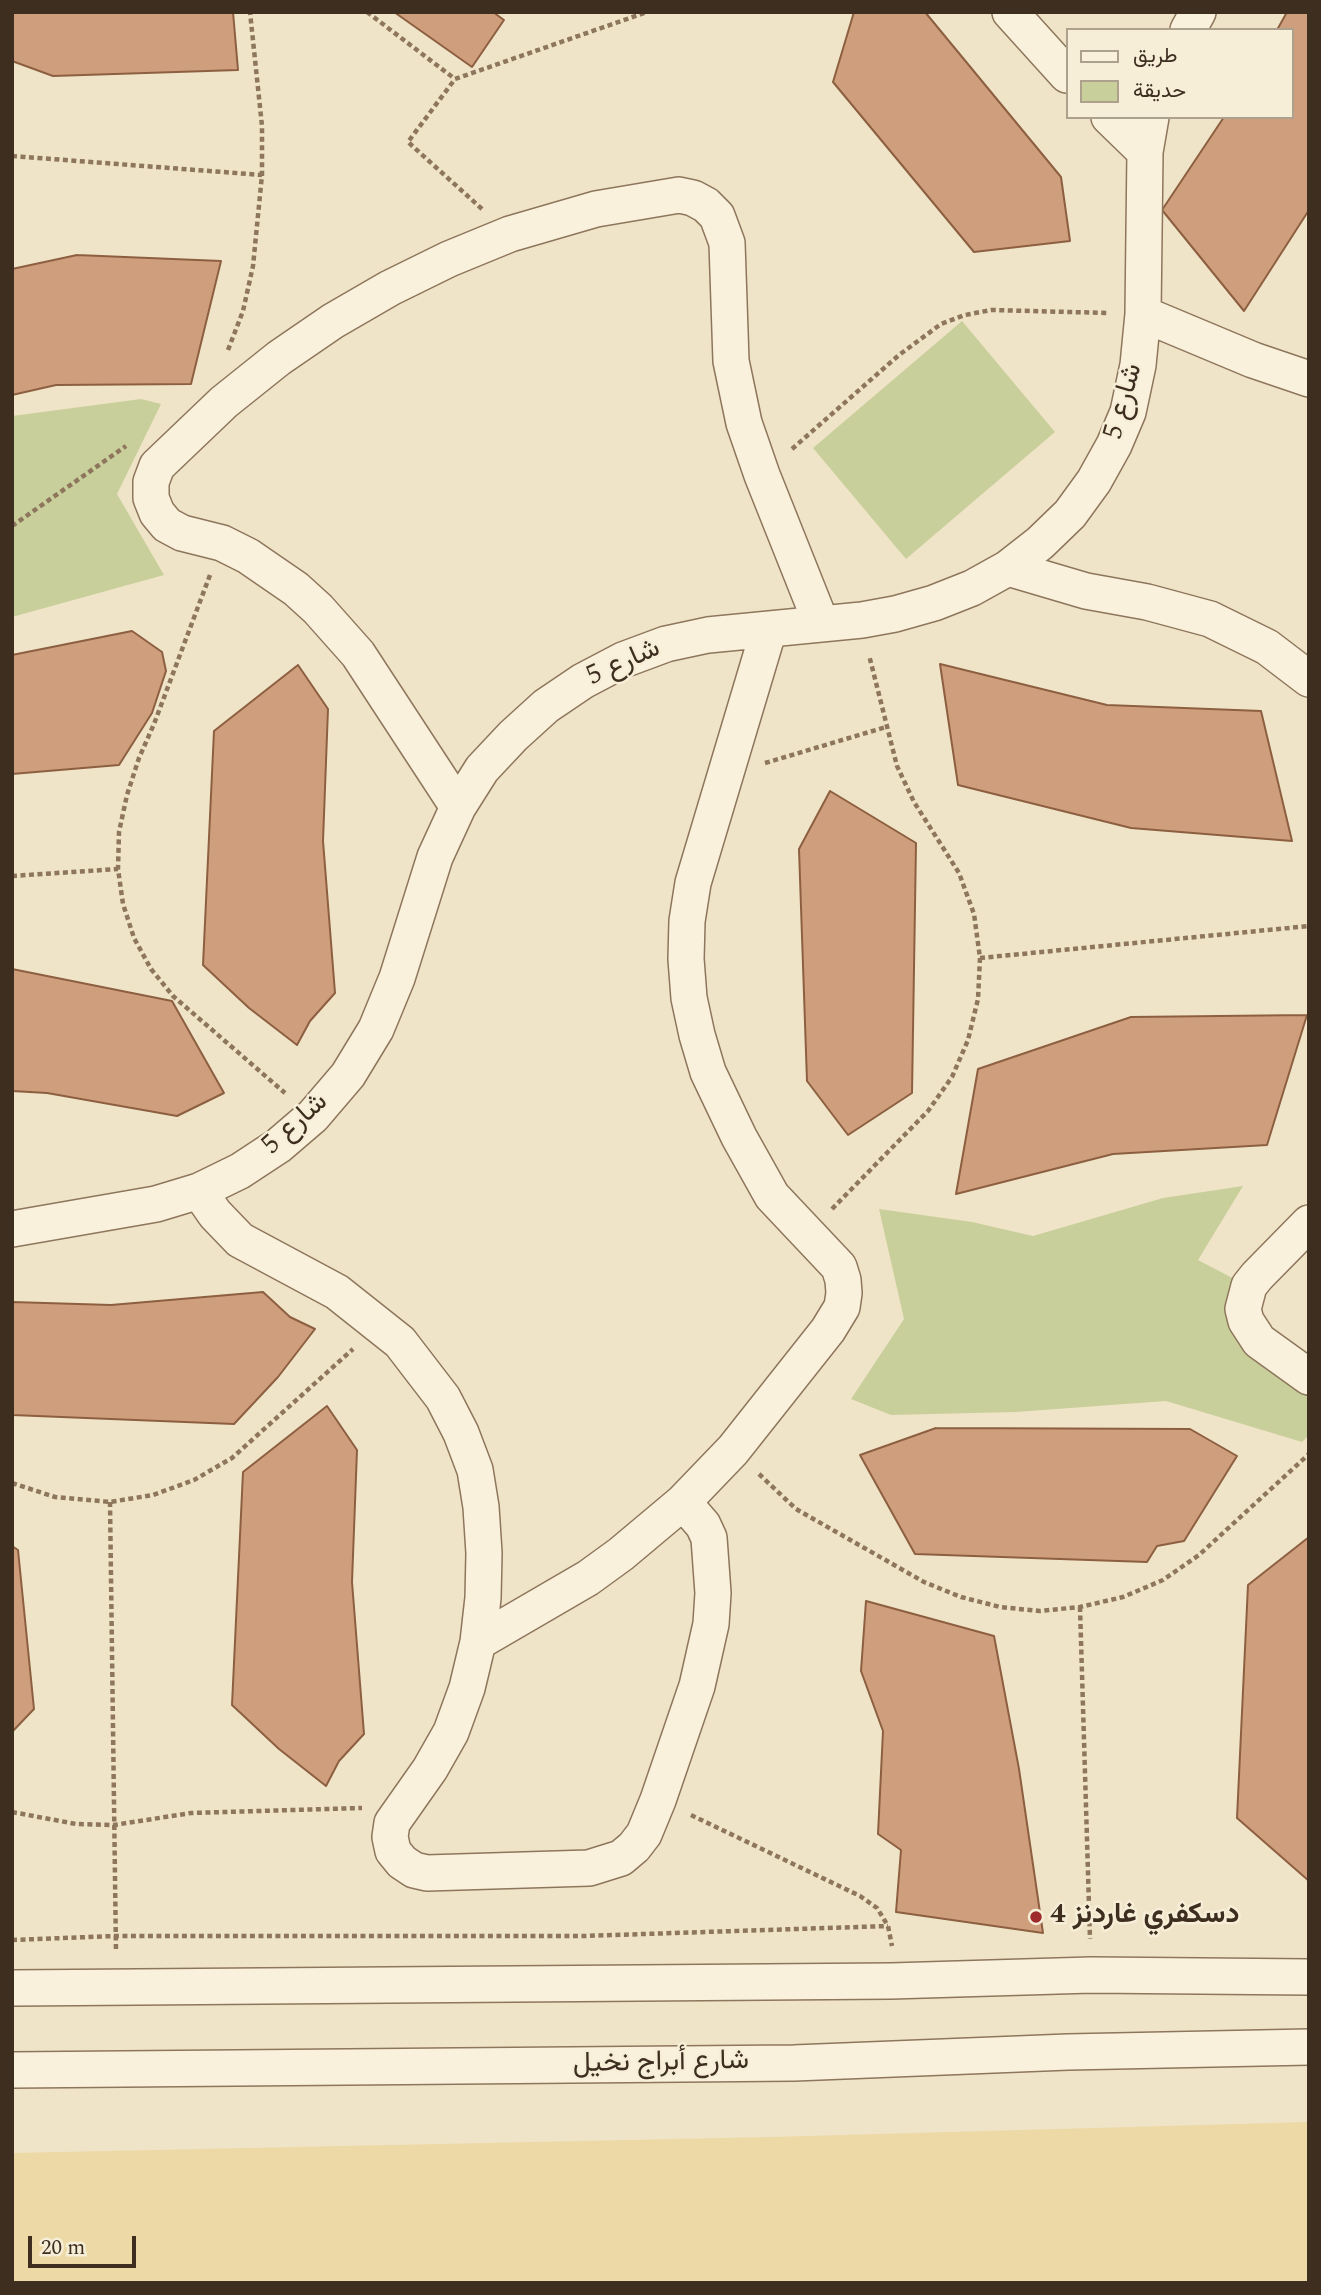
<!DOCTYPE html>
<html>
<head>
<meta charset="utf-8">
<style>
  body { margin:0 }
  #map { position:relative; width:1321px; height:2295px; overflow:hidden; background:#f0e4c8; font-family:Spectral,Vazirmatn,serif }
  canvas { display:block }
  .frame { position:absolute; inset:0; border:14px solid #3d2e20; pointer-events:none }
  .legend { position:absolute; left:1066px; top:28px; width:228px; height:91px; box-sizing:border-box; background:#f7eed8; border:2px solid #ada18e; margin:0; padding:9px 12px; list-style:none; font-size:21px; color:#3d2e20 }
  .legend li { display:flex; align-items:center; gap:14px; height:35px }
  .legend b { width:35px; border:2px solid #ada18e }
  .scale { position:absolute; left:28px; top:2236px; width:108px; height:32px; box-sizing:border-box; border:4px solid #3d2e20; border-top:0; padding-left:9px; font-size:21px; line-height:24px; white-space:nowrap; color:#3d2e20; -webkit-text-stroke:5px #f7eed8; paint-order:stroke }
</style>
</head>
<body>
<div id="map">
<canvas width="1321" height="2295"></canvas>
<div class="frame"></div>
<ul class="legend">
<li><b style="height:9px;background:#faf1dc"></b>طريق</li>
<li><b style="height:19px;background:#c9cf9b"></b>حديقة</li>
</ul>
<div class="scale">20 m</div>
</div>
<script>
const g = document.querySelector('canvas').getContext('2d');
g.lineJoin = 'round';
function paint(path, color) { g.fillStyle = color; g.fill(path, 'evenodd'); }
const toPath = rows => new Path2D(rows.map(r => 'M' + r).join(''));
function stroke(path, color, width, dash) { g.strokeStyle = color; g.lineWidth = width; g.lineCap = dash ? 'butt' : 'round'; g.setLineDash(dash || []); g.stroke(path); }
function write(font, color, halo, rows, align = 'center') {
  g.font = font + ' Spectral,Vazirmatn,serif'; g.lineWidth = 5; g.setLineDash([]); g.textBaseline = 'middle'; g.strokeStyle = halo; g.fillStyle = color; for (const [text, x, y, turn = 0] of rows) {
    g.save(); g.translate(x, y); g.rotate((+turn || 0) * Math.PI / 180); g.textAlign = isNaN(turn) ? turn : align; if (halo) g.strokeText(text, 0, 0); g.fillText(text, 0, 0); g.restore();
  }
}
const green = toPath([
  [962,321,1055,432,906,559,813,448],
  [141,399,161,404,117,494,164,575,12,617,12,416],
  [1243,1186,1198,1260,1240,1282,1309,1383,1309,1435,1302,1442,1166,1401,1016,1412,891,1415,851,1399,904,1319,879,1209,972,1222,1033,1236,1163,1198]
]);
const sand = toPath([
  [1309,2122,1309,2283,12,2283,12,2153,771,2137]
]);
const building = toPath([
  [12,12,233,12,238,70,53,76,12,61,12,12],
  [394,12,493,12,504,20,472,67,394,12],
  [854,12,925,12,1061,177,1070,241,974,252,833,82,854,12],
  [1287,12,1309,12,1309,210,1244,311,1162,210,1224,117,1291,117,1291,30,1277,30,1287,12],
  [77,255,221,261,191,384,56,385,12,395,12,269,77,255],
  [132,631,162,652,166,671,152,713,119,765,12,774,12,655,132,631],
  [940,664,1107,705,1261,711,1292,841,1131,828,958,785,940,664],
  [298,665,328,709,323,841,335,993,310,1021,297,1045,249,1008,203,965,214,731,298,665],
  [830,791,916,843,912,1093,848,1135,807,1081,799,849,830,791],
  [12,969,172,1001,224,1093,177,1116,47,1093,12,1091,12,969],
  [1307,1015,1267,1145,1113,1154,956,1194,978,1069,1131,1017,1307,1015],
  [263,1292,290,1317,315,1329,278,1377,234,1424,12,1415,12,1302,111,1305,263,1292],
  [327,1406,357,1450,352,1582,364,1734,339,1761,326,1786,279,1749,232,1705,243,1472,327,1406],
  [936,1428,1190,1429,1237,1456,1184,1541,1157,1546,1147,1562,915,1554,860,1455,936,1428],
  [1309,1537,1309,1881,1237,1818,1248,1585,1309,1537],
  [12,1546,18,1550,34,1709,12,1732,12,1546],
  [866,1601,994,1636,1019,1769,1043,1933,896,1912,901,1850,878,1834,883,1731,861,1671,866,1601]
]);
const path = toPath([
  [367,12,455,79],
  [12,156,262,175],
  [482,209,408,142,455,79,647,12],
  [228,350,243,311,253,266,262,175,262,126,250,12],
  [792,449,899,355,941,324,965,315,991,310,1109,313],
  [12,526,126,446],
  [210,575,154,724,139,758,127,795,119,832,118,869,123,904,134,938,151,969,173,996,285,1093],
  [765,763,886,727],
  [12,876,118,869],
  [980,958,1309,926],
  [832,1209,928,1111,952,1077,968,1040,978,999,980,958,974,914,959,873,914,802,897,766,869,655],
  [759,1474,796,1509,924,1582,961,1597,1000,1607,1040,1611,1080,1607,1123,1597,1163,1580,1199,1555,1309,1454],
  [12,1483,55,1497,110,1502,153,1495,194,1480,232,1458,353,1349],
  [110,1502,116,1952],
  [1080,1607,1090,1939],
  [12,1812,76,1824,114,1825,191,1813,362,1808],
  [691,1815,860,1896,877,1908,888,1926,892,1946],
  [12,1940,115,1936,583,1936,888,1926]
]);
const minor = toPath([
  [1010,12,1067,75],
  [1188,30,1198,12],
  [1109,117,1145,152],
  [1143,314,1253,360,1309,379],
  [1008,568,1086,591,1147,602,1210,619,1267,647,1309,679],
  [458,807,358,654,318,609,296,589,248,556,222,543,182,533,167,525,157,513,151,498,151,482,157,466,224,402,279,358,333,321,390,288,449,259,510,234,596,209,679,195,693,198,706,205,717,216,727,243,731,361,744,423,762,475,821,623],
  [199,1191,215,1214,240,1240,337,1292,400,1342,443,1398,461,1433,475,1470,481,1507,484,1553,483,1598,478,1642,467,1688,451,1732,430,1769,392,1823,390,1837,393,1851,402,1862,414,1870,427,1873,589,1868,621,1858,634,1847,644,1834,658,1800,697,1686,711,1624,713,1593,709,1538,703,1525,683,1502],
  [1309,1223,1257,1276,1249,1286,1243,1309,1246,1321,1259,1341,1309,1377],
  [12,1229,156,1204,199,1191,240,1171,278,1146,313,1116,348,1075,376,1029,397,978,435,857,458,807,482,769,513,736,546,706,583,681,623,660,666,644,708,635,862,620,895,614,934,603,972,588,1008,568,1040,543,1070,514,1094,481,1114,445,1128,412,1138,365,1143,314,1145,152,1151,117],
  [478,1642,588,1578,621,1554,683,1502,733,1450,828,1330,842,1307,844,1293,843,1280,839,1267,772,1196,739,1137,708,1072,697,1035,689,998,686,959,687,921,693,883,769,629],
  [12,1988,891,1981,1091,1975,1309,1977],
  [12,2070,794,2063,1068,2052,1309,2047]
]);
const markers = [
  [1036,1917,7,"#9e2a2b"]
];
const streetNames = [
  ["شارع 5",1125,402,-74],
  ["شارع 5",624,664,-24],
  ["شارع 5",296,1125,-42],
  ["شارع أبراج نخيل",661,2064,-1]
];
const poiNames = [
  ["دسكفري غاردنز 4",1050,1917]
];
paint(green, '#c9cf9b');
paint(sand, '#ecd9a5');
paint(building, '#cf9f7d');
stroke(building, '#8d5f41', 2);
stroke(minor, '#8d765c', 38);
stroke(path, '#8d765c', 4.5, [5, 3.5]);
stroke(minor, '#faf1dc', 35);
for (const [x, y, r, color] of markers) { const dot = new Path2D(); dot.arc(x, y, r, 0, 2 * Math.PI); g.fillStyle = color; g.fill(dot); stroke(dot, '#f7eed8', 2.5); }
write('28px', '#3d2e20', '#f7eed8', streetNames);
write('bold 28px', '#3d2e20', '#f7eed8', poiNames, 'left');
</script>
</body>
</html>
